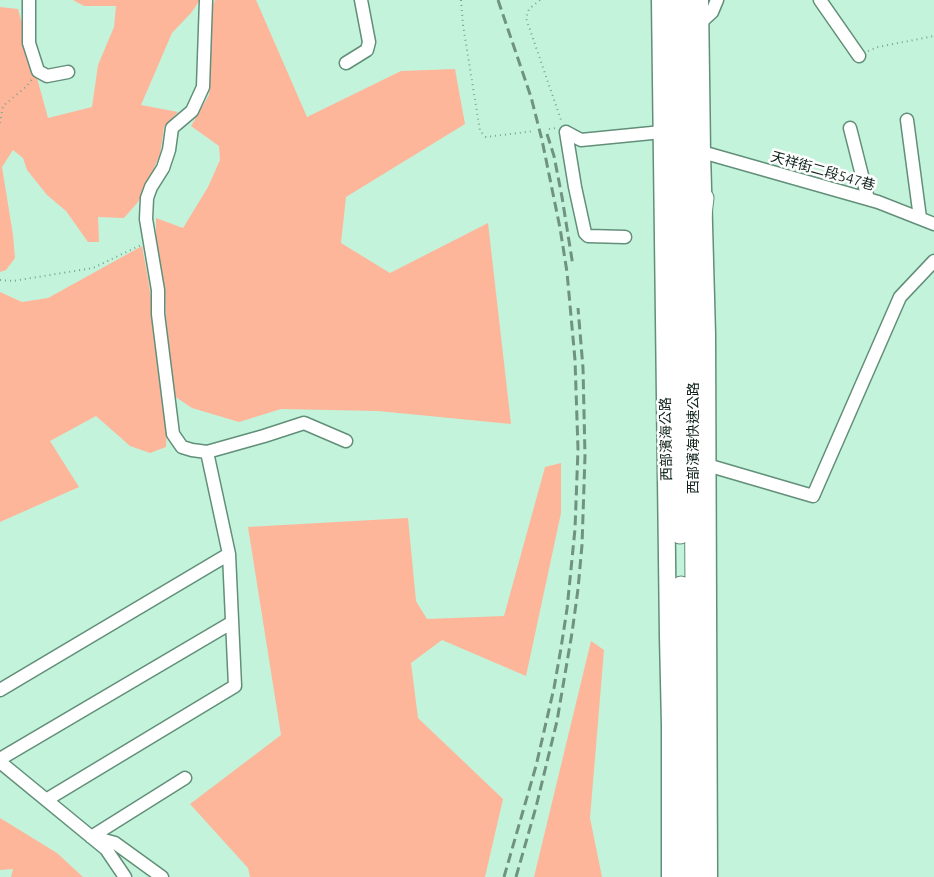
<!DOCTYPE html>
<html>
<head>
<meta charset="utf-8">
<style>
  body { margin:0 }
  canvas { display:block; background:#c3f3da }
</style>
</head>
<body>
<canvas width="934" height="877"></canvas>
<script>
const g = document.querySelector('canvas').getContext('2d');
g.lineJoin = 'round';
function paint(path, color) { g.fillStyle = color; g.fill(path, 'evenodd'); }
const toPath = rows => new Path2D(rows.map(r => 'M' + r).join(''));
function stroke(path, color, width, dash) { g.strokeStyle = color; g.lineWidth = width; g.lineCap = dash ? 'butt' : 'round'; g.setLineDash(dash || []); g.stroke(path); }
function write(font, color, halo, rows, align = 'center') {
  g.font = font + ' Ubuntu,"Noto Sans TC",sans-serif'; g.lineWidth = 5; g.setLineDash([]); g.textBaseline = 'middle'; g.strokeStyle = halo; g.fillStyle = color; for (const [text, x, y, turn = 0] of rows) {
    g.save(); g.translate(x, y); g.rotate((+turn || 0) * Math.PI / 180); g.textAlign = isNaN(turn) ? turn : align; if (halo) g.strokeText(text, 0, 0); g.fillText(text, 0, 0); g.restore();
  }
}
const green = toPath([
  [73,0,200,0,191,13,172,33,141,105,178,112,164,127,160,155,138,202,124,218,98,217,99,242,88,242,66,211,47,195,27,170,23,158,13,150,2,167,13,235,15,258,6,270,0,272,0,7,18,9,48,118,92,107,98,65,114,27,116,6,84,6],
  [215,0,256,0,307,117,401,71,455,69,465,124,346,197,341,243,390,273,488,223,511,424,378,411,281,409,239,422,192,408,174,396,166,319,165,288,156,243,156,218,183,228,208,187,220,160,219,146,191,126,209,95,212,7],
  [142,246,149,284,167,429,166,447,150,453,130,446,96,416,50,441,79,487,0,522,0,292,22,302,48,298],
  [561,463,561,513,526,676,442,640,411,663,418,718,503,799,485,877,250,877,248,868,190,804,281,735,248,527,408,518,416,601,427,619,504,616,545,467],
  [591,641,604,650,590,818,602,877,534,877],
  [0,818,57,853,83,877,11,877,13,869,0,870]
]);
const path = toPath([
  [461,0,463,25,480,131,486,137,534,131],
  [540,0,529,9,526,18,562,123],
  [868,51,878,47,934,36],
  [0,123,3,106,27,86,32,79],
  [549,129,557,128],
  [0,280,13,281,93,268,141,245]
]);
const minor = toPath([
  [29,0,29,43,38,71,47,76,68,72],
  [206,0,203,87,192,111,172,128,169,150,163,168,151,187,147,198,146,219,158,290,158,314,173,434,182,447,192,450,207,452,264,436,304,423,346,441],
  [820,0,859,56],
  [700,23,712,12,717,0],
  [346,63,367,50,369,42,361,0],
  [907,120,920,218],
  [850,128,868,199],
  [566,132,575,187,585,233,588,236,625,237],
  [566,132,581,140,662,132],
  [702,152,878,202,934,224],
  [707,465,813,496,900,297,934,261],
  [0,690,229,554],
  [0,759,231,623],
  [0,762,106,849,125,877],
  [46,800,235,686,229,554,207,452],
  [91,837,185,778],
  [93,837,115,843,162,877]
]);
const major = toPath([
  [660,0,668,637,670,725,670,877],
  [700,0,702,152,707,335,709,877]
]);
const highway = toPath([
  [673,0,680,534],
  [687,0,689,211,693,295,697,877],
  [700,231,704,198],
  [681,586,683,877]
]);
const rail = toPath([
  [498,0,531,97,542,140,560,228,567,272,575,360,578,449,575,529,567,609,561,648,554,688,536,766,504,877],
  [547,134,554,156,562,197,573,266],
  [516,877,536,807,557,721,572,633,578,589,582,545,585,456,583,368,578,308]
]);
const streetNames = [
  ["天祥街二段547巷",823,171,16],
  ["西部濱海快速公路",693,438,-90],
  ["西部濱海公路",666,439,-91]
];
paint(green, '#feb69b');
stroke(minor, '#628f79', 15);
stroke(major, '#628f79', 19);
stroke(highway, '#628f79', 21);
stroke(path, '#7ea390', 2, [1, 4]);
stroke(minor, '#fff', 12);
stroke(major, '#fff', 16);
stroke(highway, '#fff', 19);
stroke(rail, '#709280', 3, [10, 5]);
write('14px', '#10221a', '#fff', streetNames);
</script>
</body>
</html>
